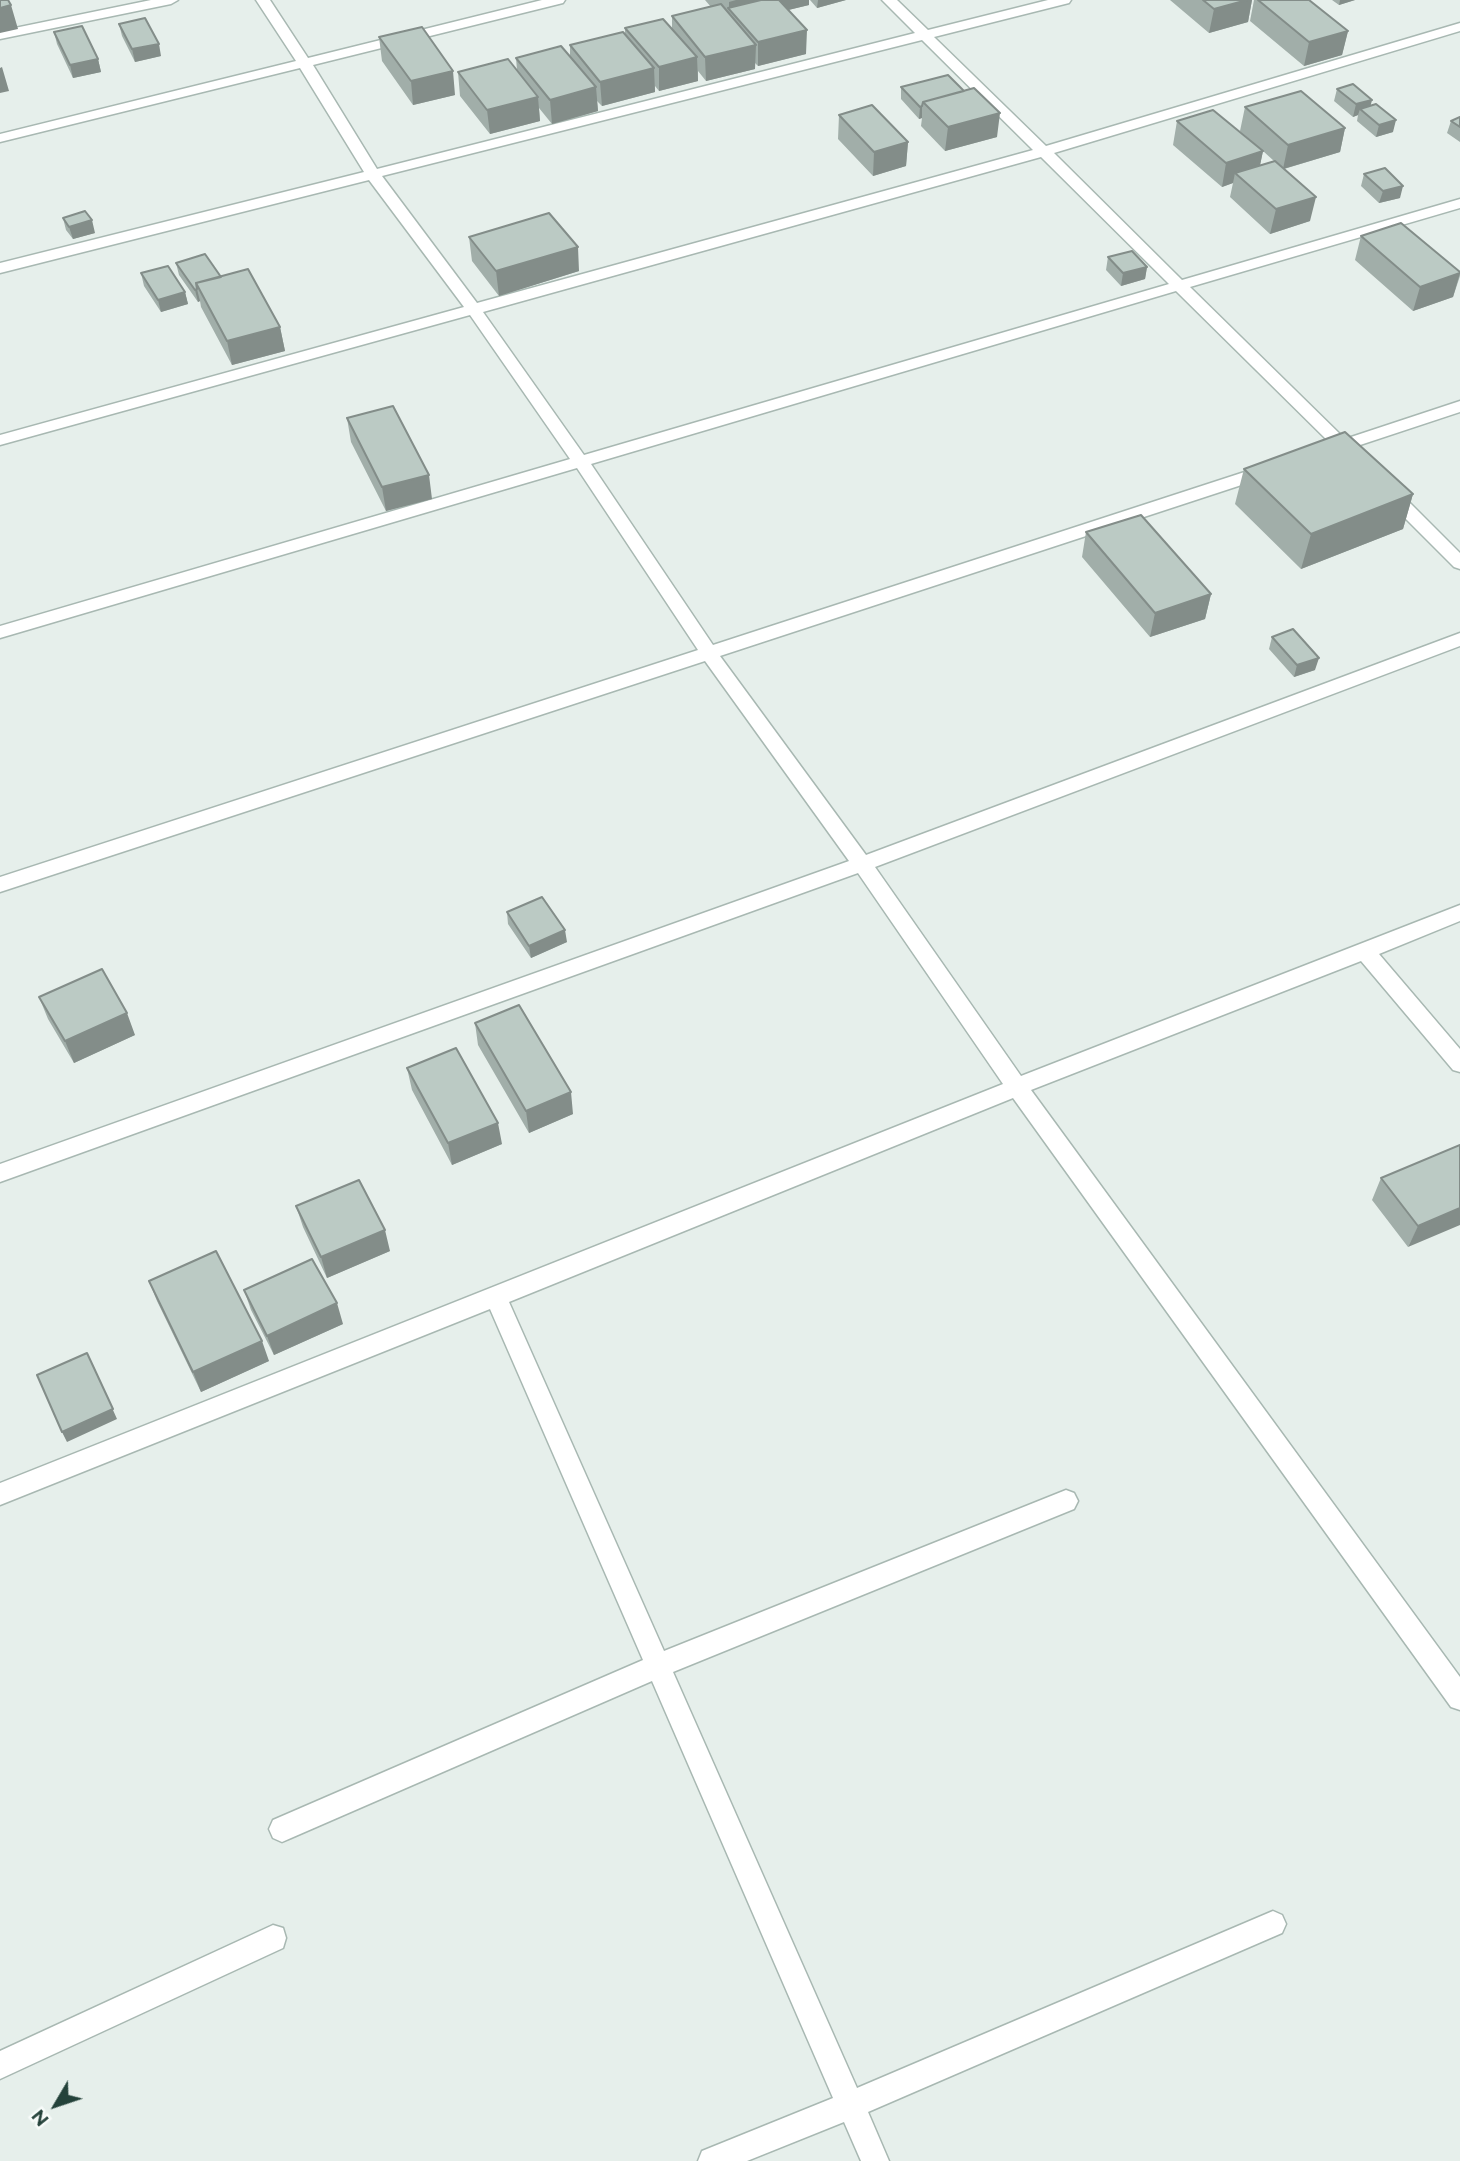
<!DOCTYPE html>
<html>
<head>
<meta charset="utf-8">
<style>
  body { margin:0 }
  #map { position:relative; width:1460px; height:2161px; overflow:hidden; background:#e6efeb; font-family:Raleway,sans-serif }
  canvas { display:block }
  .north { position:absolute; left:21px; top:2070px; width:70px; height:70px; -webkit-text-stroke:5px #f7fbf9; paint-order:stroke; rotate:231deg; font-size:19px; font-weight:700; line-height:28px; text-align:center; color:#24423a }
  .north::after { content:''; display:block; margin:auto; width:24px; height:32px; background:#24423a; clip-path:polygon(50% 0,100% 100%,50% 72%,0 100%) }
</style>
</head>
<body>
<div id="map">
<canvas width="1460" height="2161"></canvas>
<div class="north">N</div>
</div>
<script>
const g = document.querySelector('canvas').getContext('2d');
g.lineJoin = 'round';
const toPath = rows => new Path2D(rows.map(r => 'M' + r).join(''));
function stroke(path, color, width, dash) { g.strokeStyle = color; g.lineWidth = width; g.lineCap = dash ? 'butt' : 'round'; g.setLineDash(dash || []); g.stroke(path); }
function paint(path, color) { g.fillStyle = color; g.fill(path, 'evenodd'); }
const street = toPath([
  [151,0,178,0,171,4,0,39,0,31,151,0],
  [256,0,270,0,308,58,542,0,565,0,563,3,313,65,377,169,915,33,882,0,897,0,928,30,1048,0,1071,0,1069,3,934,37,1046,146,1460,23,1460,31,1054,153,1182,280,1460,199,1460,208,1190,287,1345,439,1460,401,1460,412,1354,447,1358,453,1356,457,1344,457,1339,452,1329,455,1323,454,1321,450,1323,446,1331,444,1176,291,591,464,713,645,1263,466,1275,466,1277,470,1275,474,720,656,866,855,1460,633,1460,646,875,867,1021,1076,1460,905,1460,921,1379,954,1460,1049,1460,1072,1453,1070,1361,961,1031,1090,1460,1677,1460,1710,1451,1707,1013,1098,509,1302,664,1651,1066,1490,1074,1493,1078,1501,1074,1509,673,1672,857,2088,1273,1911,1282,1915,1286,1924,1282,1933,868,2112,889,2161,861,2161,844,2122,747,2161,698,2161,702,2151,833,2098,652,1681,291,1838,282,1842,273,1838,269,1829,273,1820,643,1660,490,1309,0,1505,0,1483,1003,1084,858,873,0,1182,0,1164,849,861,705,661,0,892,0,877,698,650,577,468,0,638,0,626,570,459,470,315,0,445,0,435,464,307,369,180,0,273,0,263,364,172,300,68,0,142,0,134,296,61,256,0],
  [922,40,1033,150,477,303,382,176,922,40],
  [1041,157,1169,284,584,455,483,312,1041,157],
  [1390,487,1396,489,1460,553,1460,569,1454,567,1384,497,1382,493,1390,487],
  [273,1925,283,1928,286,1938,283,1948,0,2079,0,2051,273,1925]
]);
const wall = toPath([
  [705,0,809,0,809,5,788,10,806,54,758,66,755,63,755,69,706,81,698,71,698,81,659,91,655,86,655,92,602,106,597,101,598,111,552,124,539,108,540,121,490,134,460,96,458,72,517,70,516,58,570,57,570,45,625,34,625,28,672,29,672,16,711,7],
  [810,0,846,0,817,8],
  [1170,0,1252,0,1248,22,1209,33],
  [1254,0,1309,0,1348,31,1342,55,1304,66,1250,21],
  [1332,0,1355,0,1339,5],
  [119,24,161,56,135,62,122,36],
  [54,32,98,59,101,72,73,78,57,44],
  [379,37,455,95,413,105,382,61],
  [901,87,997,137,945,151,921,126,922,118,919,119,901,99],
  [1337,89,1370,106,1393,132,1376,137,1357,121,1358,115,1353,117,1334,101],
  [1245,107,1345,128,1340,152,1284,169,1310,221,1270,234,1230,197,1233,183,1222,187,1173,145,1177,121,1256,145,1240,131],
  [1263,151,1274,161,1260,165],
  [839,115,908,142,906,166,873,176,838,139],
  [1460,117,1460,142,1447,133,1451,121],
  [1364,174,1400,198,1379,203,1361,186],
  [63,218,95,233,73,239,66,230],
  [1361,236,1460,272,1460,276,1453,297,1413,311,1355,260],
  [469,237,579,271,499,296,472,261],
  [1108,257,1147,267,1145,279,1121,286,1106,270],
  [176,263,221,277,280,327,285,351,232,365,201,307,200,301,198,302,179,275],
  [141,273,185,292,188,304,161,312,144,286],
  [347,418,432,499,386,511,351,442],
  [1244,469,1413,494,1403,529,1301,569,1235,504],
  [1086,532,1211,594,1205,619,1150,637,1082,557],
  [1272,637,1315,670,1294,677,1269,649],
  [507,912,567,942,531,958,508,924],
  [39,997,135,1035,74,1063,48,1019],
  [475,1023,573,1114,529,1133,478,1045],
  [407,1068,502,1144,452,1165,412,1090],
  [1460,1145,1408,1247,1372,1200,1381,1178],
  [296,1206,390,1251,327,1278,303,1227],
  [149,1281,269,1361,201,1392,157,1301],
  [244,1290,343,1324,274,1355,251,1310]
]);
const shadedWall = toPath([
  [736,0,770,0,729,9,729,2],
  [772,0,809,0,809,5,772,14],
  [818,0,846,0,817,8],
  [1247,0,1252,0,1248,22,1209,33,1214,9],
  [1340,0,1355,0,1339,5],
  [11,5,18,29,0,33,0,8],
  [807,30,806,54,758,66,758,42],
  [1348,31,1342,55,1304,66,1309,42],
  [159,44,161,56,135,62,132,49],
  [756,45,755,69,706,81,705,57],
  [697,57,698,81,659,91,659,67],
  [98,59,101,72,73,78,70,65],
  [2,67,9,91,0,93,0,68],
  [654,68,655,92,602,106,600,82],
  [453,71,455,95,413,105,411,81],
  [596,87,598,111,552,124,550,100],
  [538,97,540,121,490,134,487,110],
  [1372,100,1369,112,1360,109,1358,115,1353,117,1356,104],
  [922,106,922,118,919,119,920,107],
  [1000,113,997,137,945,151,948,127],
  [1396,120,1393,132,1376,137,1379,125],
  [1345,128,1340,152,1283,169,1288,145],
  [908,142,906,166,873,176,874,152],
  [1263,151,1258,175,1235,173,1233,183,1222,187,1226,163],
  [1403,186,1400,198,1379,203,1383,191],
  [1316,197,1310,221,1270,234,1276,209],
  [92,220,95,233,73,239,69,227],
  [578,247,579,271,499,296,496,271],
  [1147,267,1145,279,1121,286,1123,273],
  [1460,273,1453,297,1413,311,1420,287],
  [197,289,200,301,198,302,195,290],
  [185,292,188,304,161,312,158,300],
  [280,327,285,351,232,365,227,341],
  [429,475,432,499,386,511,382,487],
  [1413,494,1403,529,1301,569,1311,534],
  [1211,594,1205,619,1150,637,1155,613],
  [1319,658,1315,670,1294,677,1297,665],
  [565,930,567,942,531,958,529,946],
  [127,1013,135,1035,74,1063,65,1041],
  [571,1092,573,1114,529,1133,526,1111],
  [498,1123,502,1144,452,1165,448,1143],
  [1460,1208,1460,1225,1408,1247,1418,1226],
  [385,1230,390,1251,327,1278,321,1257],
  [337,1303,343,1324,274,1355,267,1336],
  [262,1341,269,1361,201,1392,193,1372],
  [92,1363,117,1419,67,1442,62,1432]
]);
const building = toPath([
  [0,0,8,0,11,5,0,8,0,0],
  [761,0,779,0,807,30,758,42,728,8,761,0],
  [1203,0,1247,0,1214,9,1203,0],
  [1258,0,1309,0,1348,31,1309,42,1258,0],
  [721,4,756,45,705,57,672,16,721,4],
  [145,18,159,44,132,49,119,24,145,18],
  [663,19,697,57,659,67,625,28,663,19],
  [82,26,98,59,70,65,54,32,82,26],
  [422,27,453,71,411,81,379,37,422,27],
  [623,32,654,68,600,82,570,45,623,32],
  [561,46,596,87,550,100,516,58,561,46],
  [508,59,538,97,487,110,458,72,508,59],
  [948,75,964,91,923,102,922,106,920,107,901,87,948,75],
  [1353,84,1372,100,1356,104,1337,89,1353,84],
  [974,88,1000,113,948,127,923,102,974,88],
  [1301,91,1345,128,1288,145,1245,107,1301,91],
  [1376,104,1396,120,1379,125,1360,109,1376,104],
  [872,105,908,142,874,152,839,115,872,105],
  [1213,110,1263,151,1226,163,1177,121,1213,110],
  [1460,117,1460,127,1451,121,1460,117],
  [1275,161,1316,197,1276,209,1235,173,1275,161],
  [1385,168,1403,186,1383,191,1364,174,1385,168],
  [85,211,92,220,69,227,63,218,85,211],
  [549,213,578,247,496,271,469,237,549,213],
  [1401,223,1460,272,1460,273,1420,287,1361,236,1401,223],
  [1132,251,1147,267,1123,273,1108,257,1132,251],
  [205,254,221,277,196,283,197,289,195,290,176,263,205,254],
  [168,266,185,292,158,300,141,273,168,266],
  [248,269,280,327,227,341,196,283,248,269],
  [393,406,429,475,382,487,347,418,393,406],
  [1345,432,1413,494,1311,534,1244,469,1345,432],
  [1141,515,1211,594,1155,613,1086,532,1141,515],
  [1293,629,1319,658,1297,665,1272,637,1293,629],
  [542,897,565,930,529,946,507,912,542,897],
  [102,969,127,1013,65,1041,39,997,102,969],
  [519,1005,571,1092,526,1111,475,1023,519,1005],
  [456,1048,498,1123,448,1143,407,1068,456,1048],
  [1460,1145,1460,1208,1418,1226,1381,1178,1460,1145],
  [359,1180,385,1230,321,1257,296,1206,359,1180],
  [216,1251,262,1341,193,1372,149,1281,216,1251],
  [312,1259,337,1303,267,1336,244,1290,312,1259],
  [87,1353,113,1409,62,1432,37,1375,87,1353]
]);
stroke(street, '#a8b8b2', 3);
paint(street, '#fff');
paint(wall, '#a1aea9');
paint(shadedWall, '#838d89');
paint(building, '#bbcac4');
stroke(building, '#838d89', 2);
</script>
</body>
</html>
